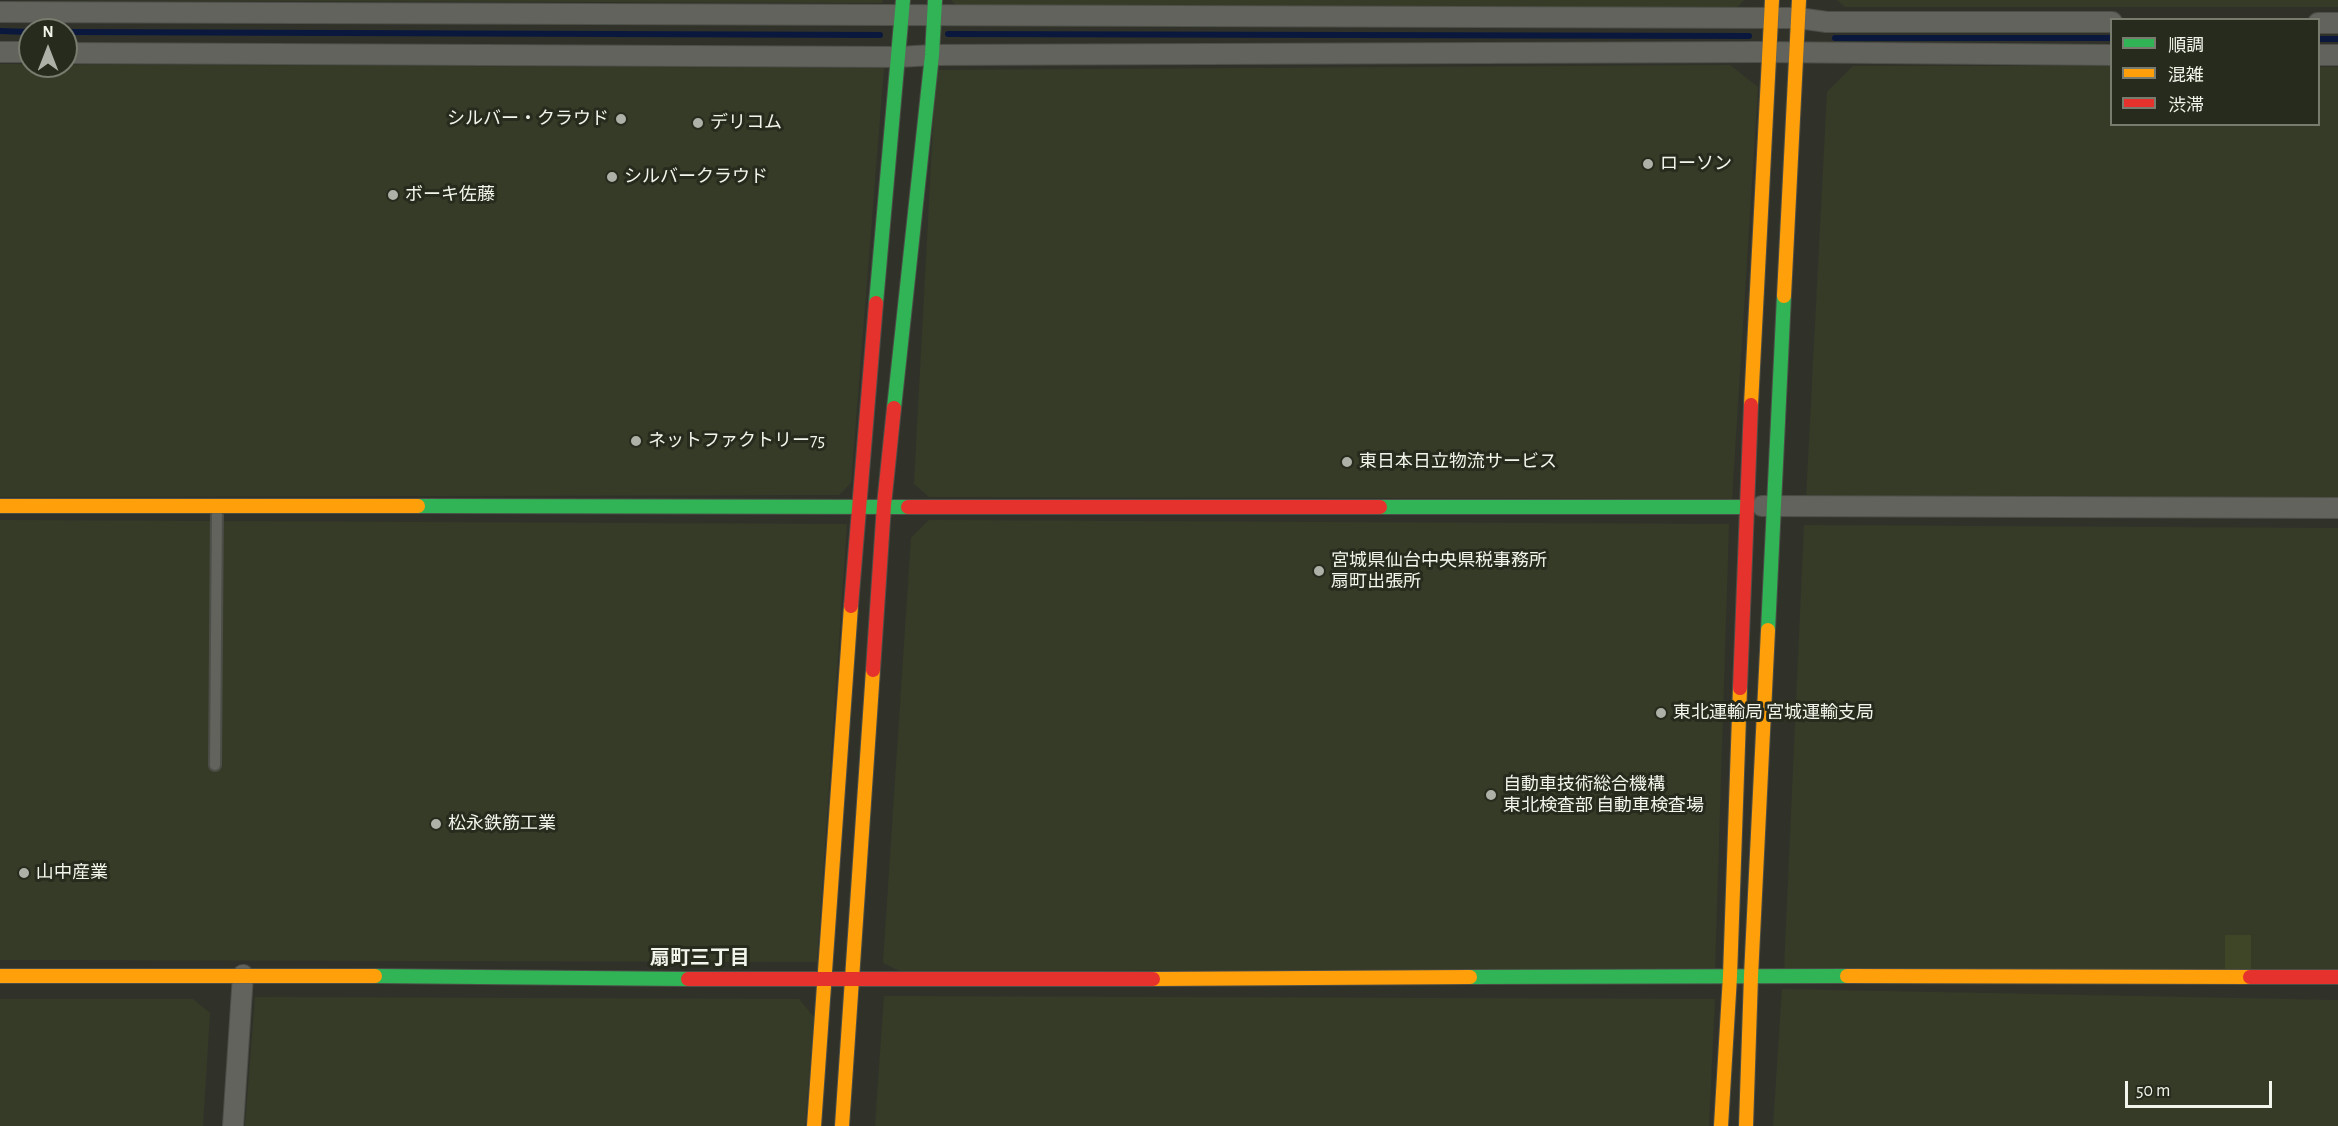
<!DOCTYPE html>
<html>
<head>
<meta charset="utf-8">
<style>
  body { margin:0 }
  #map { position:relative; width:2338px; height:1126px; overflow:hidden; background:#30322a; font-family:"Alegreya Sans","Noto Sans JP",sans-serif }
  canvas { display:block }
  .legend { position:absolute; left:2110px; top:18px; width:210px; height:108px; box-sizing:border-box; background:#272b1d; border:2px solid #787c6f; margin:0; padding:8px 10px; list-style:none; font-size:18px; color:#f2f5eb }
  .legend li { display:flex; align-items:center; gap:12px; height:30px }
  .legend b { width:30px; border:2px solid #787c6f }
  .north { position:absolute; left:18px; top:18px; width:60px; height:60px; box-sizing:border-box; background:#272b1d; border:2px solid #787c6f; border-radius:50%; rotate:0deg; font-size:16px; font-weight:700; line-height:24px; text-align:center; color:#f2f5eb }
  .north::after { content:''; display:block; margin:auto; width:21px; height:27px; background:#aeb1a7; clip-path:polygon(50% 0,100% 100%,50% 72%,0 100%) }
  .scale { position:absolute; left:2125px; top:1081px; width:147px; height:27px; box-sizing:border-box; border:3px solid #f2f5eb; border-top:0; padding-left:8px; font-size:18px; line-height:21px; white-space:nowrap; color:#f2f5eb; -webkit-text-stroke:4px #272b1d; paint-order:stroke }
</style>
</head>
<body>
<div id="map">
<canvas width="2338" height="1126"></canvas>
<ul class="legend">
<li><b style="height:8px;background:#30b455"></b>順調</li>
<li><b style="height:8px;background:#ff9f0a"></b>混雑</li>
<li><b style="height:8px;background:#e5322d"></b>渋滞</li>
</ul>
<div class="north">N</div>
<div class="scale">50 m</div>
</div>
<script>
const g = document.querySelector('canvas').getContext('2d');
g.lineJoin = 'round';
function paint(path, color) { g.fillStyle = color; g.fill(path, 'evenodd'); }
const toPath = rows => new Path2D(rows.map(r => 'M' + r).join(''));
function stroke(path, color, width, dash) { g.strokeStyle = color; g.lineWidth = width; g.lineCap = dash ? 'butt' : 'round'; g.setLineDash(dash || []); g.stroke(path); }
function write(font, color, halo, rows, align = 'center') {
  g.font = font + ' "Alegreya Sans","Noto Sans JP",sans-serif'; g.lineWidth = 6; g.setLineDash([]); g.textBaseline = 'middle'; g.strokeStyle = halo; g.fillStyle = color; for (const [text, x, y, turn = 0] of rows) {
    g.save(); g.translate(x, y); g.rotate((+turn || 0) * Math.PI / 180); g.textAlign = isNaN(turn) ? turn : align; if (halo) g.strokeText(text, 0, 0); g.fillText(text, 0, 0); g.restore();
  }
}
const built = toPath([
  [0,0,883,0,882,3],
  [951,0,1744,0,1737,8,959,8],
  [1837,0,2338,0,2338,7,1845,7],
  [0,64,884,68,851,483,839,495,0,497],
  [1730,65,1758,87,1732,499,929,497,914,484,936,70],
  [1853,66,2111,66,2112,124,2318,124,2319,67,2338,67,2338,500,1806,499,1827,92],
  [0,520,847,524,817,962,0,960],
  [929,520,1729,524,1715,968,902,972,883,963,911,538],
  [1804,525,2338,528,2338,973,1784,970],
  [1782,989,2338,1000,2338,1126,1773,1126],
  [884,996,1715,999,1709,1126,875,1126],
  [255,997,799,999,814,1017,805,1126,245,1126],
  [0,999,193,999,210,1013,203,1126,0,1126]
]);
const green = toPath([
  [2225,935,2251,935,2251,969,2225,969]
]);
const stream = toPath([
  [0,31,30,32],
  [66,32,880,35],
  [948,34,1749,36],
  [1835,38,2112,38],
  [2318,39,2338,39]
]);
const lane = toPath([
  [215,765,217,507]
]);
const street = toPath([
  [0,12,1772,18,1798,18,1827,22,2112,22],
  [2318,23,2338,23],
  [0,52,30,52],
  [66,53,899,57,932,55,1759,52,2112,55],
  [2318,55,2338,55],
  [1762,506,2338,508],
  [233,1126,243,975]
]);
const fast = toPath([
  [876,303,903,0],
  [894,408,932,55,935,0],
  [418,506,908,507],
  [1380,507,1746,507],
  [1768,630,1784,296],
  [375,976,688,979],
  [1470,977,1847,976]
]);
const slow = toPath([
  [1784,296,1799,0],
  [1751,405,1772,0],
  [0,506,418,506],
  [0,976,375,976],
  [1847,976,2250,977],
  [1153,979,1470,977],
  [814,1126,851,606],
  [842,1126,873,670],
  [1721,1126,1730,976,1740,688],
  [1746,1126,1751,976,1768,630]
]);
const jam = toPath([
  [908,507,1380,507],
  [851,606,876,303],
  [873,670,884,505,894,408],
  [1740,688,1751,405],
  [2250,977,2338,977],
  [688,979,1153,979]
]);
const markers = [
  [621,119,6,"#aeb1a7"],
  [698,123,6,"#aeb1a7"],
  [1648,164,6,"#aeb1a7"],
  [612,177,6,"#aeb1a7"],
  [393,195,6,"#aeb1a7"],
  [636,441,6,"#aeb1a7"],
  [1347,462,6,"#aeb1a7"],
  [1319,571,6,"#aeb1a7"],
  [1661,713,6,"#aeb1a7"],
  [1491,795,6,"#aeb1a7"],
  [436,824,6,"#aeb1a7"],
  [24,873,6,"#aeb1a7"]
];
const poiNames = [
  ["シルバー・クラウド",609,119,"right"],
  ["デリコム",710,123],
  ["ローソン",1660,164],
  ["シルバークラウド",624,177],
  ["ボーキ佐藤",405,195],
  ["ネットファクトリー75",648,441],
  ["東日本日立物流サービス",1359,462],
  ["宮城県仙台中央県税事務所",1331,561],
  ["扇町出張所",1331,582],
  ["東北運輸局 宮城運輸支局",1673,713],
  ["自動車技術総合機構",1503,785],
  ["東北検査部 自動車検査場",1503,806],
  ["松永鉄筋工業",448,824],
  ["山中産業",36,873]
];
const neighbourhoodNames = [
  ["扇町三丁目",700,958]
];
paint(built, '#363b27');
paint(green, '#3f4628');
stroke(stream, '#0a183d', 6);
stroke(lane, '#4c4e47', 14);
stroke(street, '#4c4e47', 22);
stroke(fast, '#4c4e47', 16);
stroke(slow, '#4c4e47', 16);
stroke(jam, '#4c4e47', 16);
stroke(lane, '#61635c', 10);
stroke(street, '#61635c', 20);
stroke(fast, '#30b455', 14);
stroke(slow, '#ff9f0a', 14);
stroke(jam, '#e5322d', 14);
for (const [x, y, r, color] of markers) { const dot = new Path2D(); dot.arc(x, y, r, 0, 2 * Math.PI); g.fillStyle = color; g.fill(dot); stroke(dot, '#272b1d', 2); }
write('18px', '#f2f5eb', '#272b1d', poiNames, 'left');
write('bold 20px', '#f2f5eb', '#272b1d', neighbourhoodNames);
</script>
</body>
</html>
